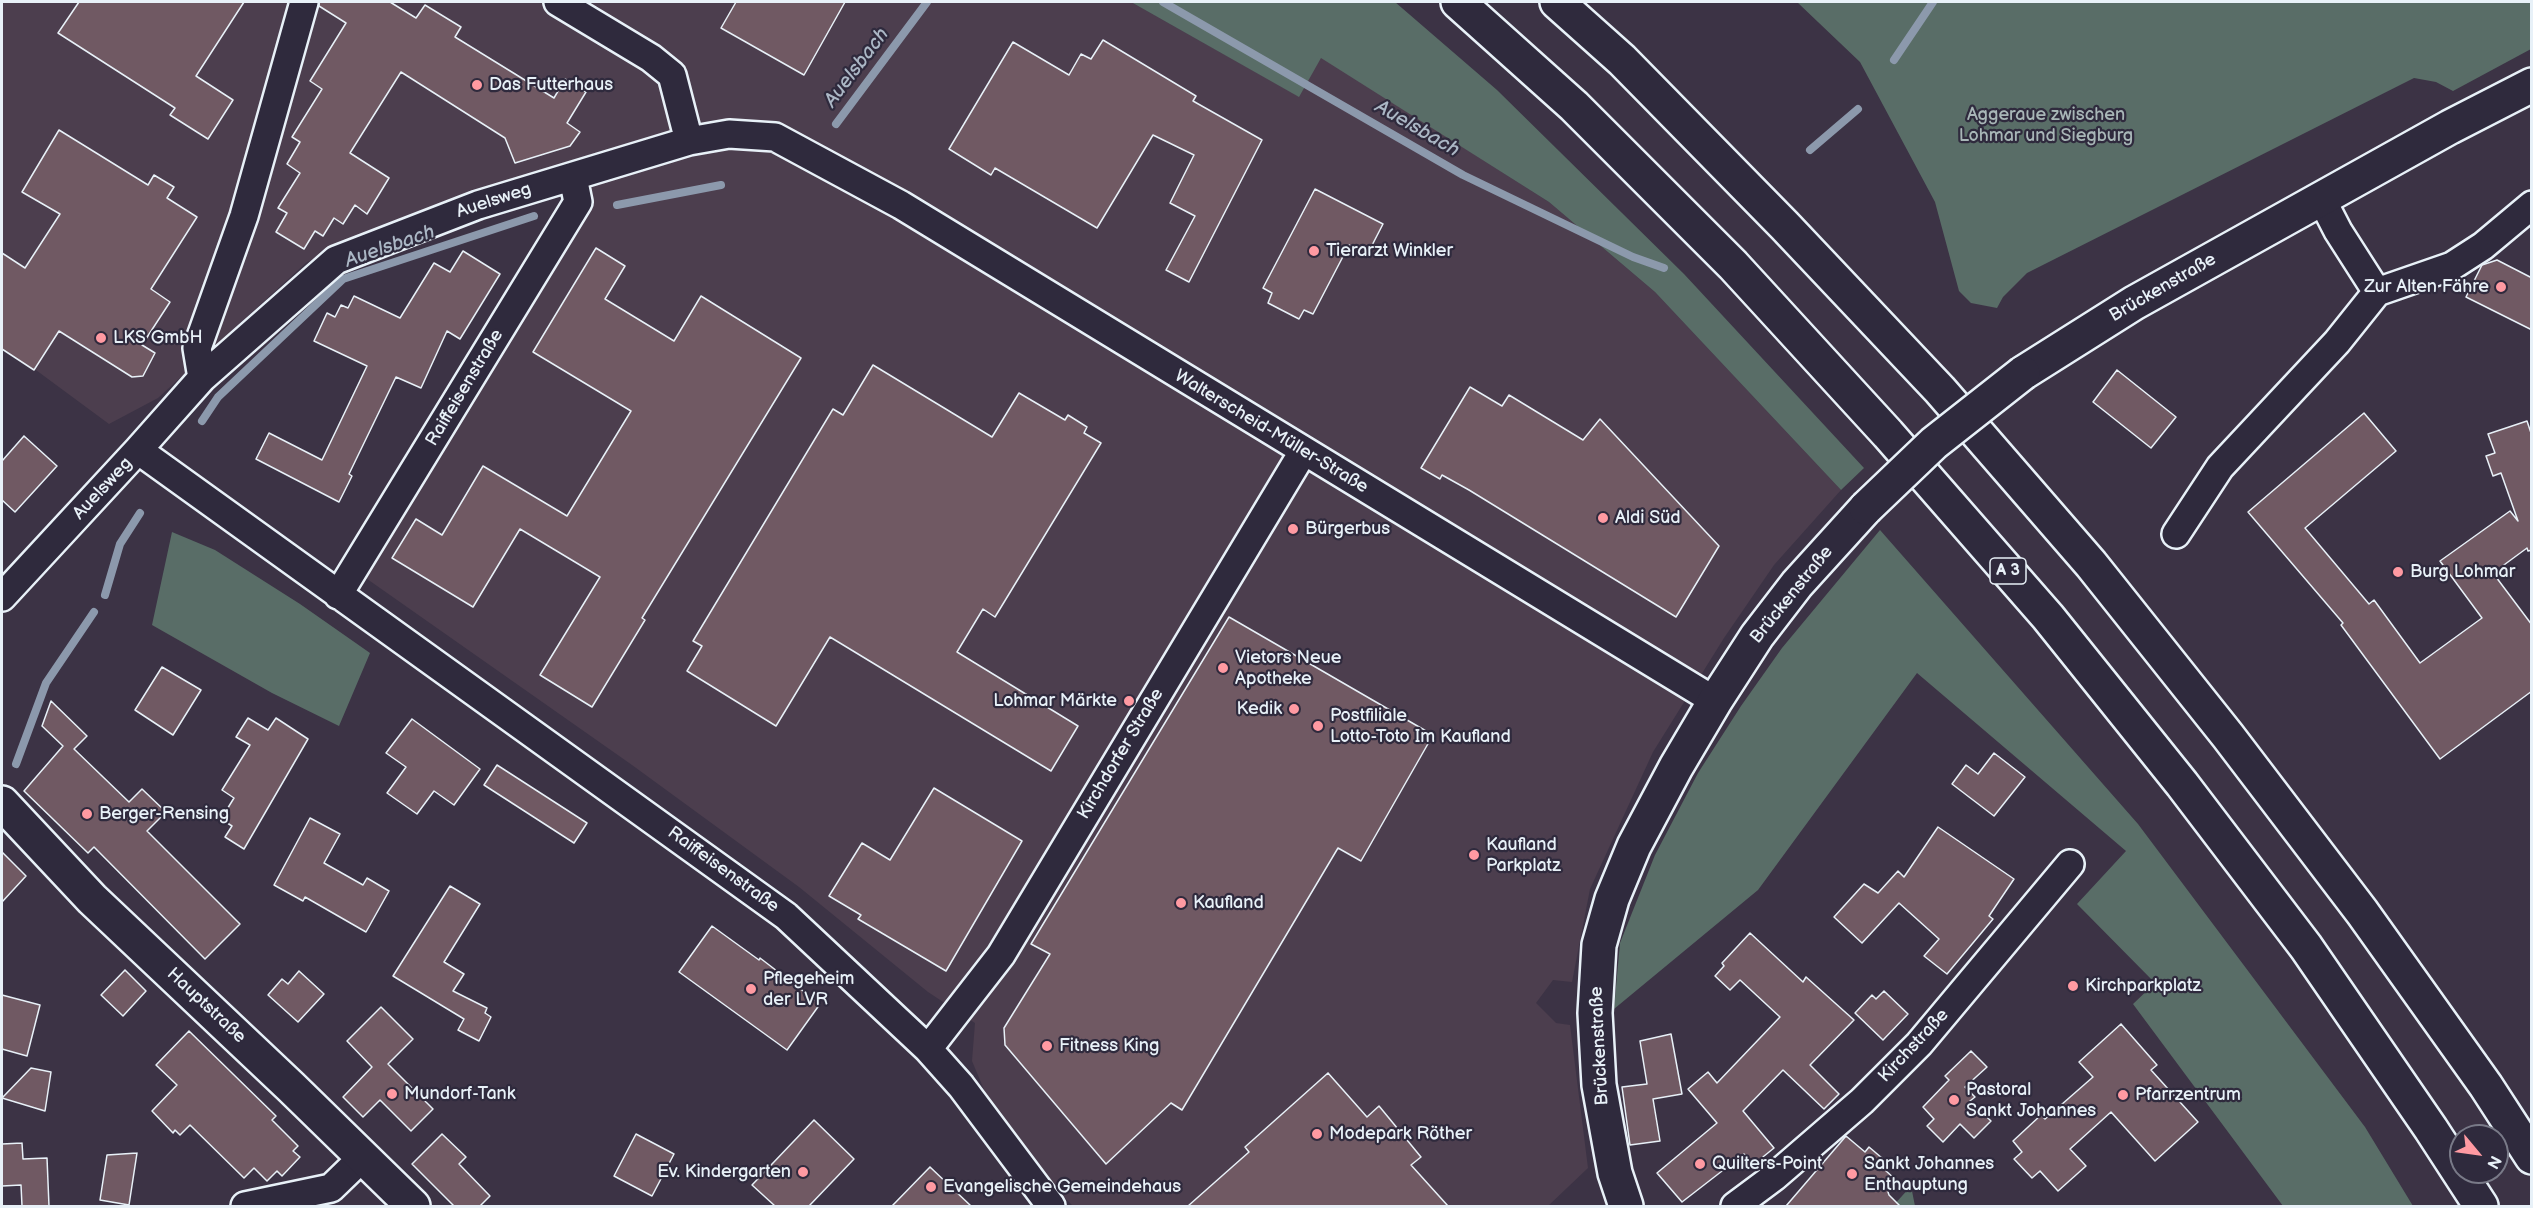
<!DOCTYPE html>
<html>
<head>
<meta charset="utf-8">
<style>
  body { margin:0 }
  #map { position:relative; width:2533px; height:1208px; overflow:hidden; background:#3c3345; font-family:"Balsamiq Sans",sans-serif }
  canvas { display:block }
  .frame { position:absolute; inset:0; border:3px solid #e8f1f8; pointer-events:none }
  .north { position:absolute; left:2449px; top:1124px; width:60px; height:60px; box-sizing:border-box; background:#2f2a3d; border:2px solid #797a88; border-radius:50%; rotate:119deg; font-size:16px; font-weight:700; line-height:24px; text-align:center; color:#e8f1f8 }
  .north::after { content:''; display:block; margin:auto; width:21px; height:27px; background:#ff9aa2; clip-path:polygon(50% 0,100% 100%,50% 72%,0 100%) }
</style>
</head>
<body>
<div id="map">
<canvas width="2533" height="1208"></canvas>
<div class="frame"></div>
<div class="north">N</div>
</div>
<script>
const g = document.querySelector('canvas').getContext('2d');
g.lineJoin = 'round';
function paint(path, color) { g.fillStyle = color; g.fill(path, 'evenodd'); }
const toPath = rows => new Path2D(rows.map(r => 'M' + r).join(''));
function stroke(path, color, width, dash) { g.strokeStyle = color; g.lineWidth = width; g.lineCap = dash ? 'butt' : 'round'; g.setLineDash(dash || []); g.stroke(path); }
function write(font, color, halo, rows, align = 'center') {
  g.font = font + ' "Balsamiq Sans",sans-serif'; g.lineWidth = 4.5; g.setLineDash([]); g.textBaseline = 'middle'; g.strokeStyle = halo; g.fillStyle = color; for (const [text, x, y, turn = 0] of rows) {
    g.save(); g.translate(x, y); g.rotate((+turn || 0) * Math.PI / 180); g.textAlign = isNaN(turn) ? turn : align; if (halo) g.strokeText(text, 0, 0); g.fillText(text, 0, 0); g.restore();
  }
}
const built = toPath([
  [2,2,1131,2,1298,96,1321,57,1549,202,1655,292,1841,490,1774,565,1724,638,1653,752,1590,889,1572,982,1553,980,1536,1003,1556,1023,1570,1025,1588,1168,1548,1206,1073,1206,1063,1196,985,1092,972,1061,975,1023,928,992,799,887,632,765,360,574,593,196,585,159,307,262,158,398,109,424,2,345]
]);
const green = toPath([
  [1131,2,1395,2,1497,90,1684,274,1864,468,1841,490,1655,292,1549,202,1321,58,1299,97],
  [1797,2,2531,2,2531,49,2453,91,2436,82,2414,78,2027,273,2003,297,1997,308,1971,303,1959,291,1935,202,1860,62],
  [1880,530,2138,824,2365,1127,2413,1206,2283,1206,2133,1004,2155,983,2077,904,2126,851,1917,673,1758,890,1614,1009,1620,943,1655,855,1698,773,1741,706,1782,648],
  [172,532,215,550,300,604,370,653,339,726,272,693,152,625],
  [1911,1186,1915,1206,1893,1206]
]);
const stream = toPath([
  [1163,2,1463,175,1633,257,1664,268],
  [1894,60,1933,2],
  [836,124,927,2],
  [1810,150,1858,109],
  [617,205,721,185],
  [202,421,218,397,343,279,534,216],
  [105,595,120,544,140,513],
  [16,764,46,683,94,612]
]);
const building = toPath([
  [79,2,244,2,196,76,233,100,208,139,170,115,175,108,58,33,79,2],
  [319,2,390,2,416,18,425,5,461,27,455,37,554,98,565,79,586,92,567,123,580,132,570,146,515,163,505,138,401,72,350,153,389,178,367,214,355,205,343,224,334,218,323,236,315,231,304,249,276,232,287,213,278,208,300,173,287,164,300,142,292,137,322,89,310,81,346,23,319,6,319,2],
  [736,2,845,2,804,75,721,28,736,2],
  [1103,40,1196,96,1193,101,1262,140,1189,282,1166,270,1195,216,1170,203,1194,155,1153,135,1097,228,995,168,991,175,949,149,1013,42,1069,75,1081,54,1091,59,1103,40],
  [59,130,148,185,154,175,174,187,167,198,197,217,151,289,170,302,142,345,155,353,143,376,132,377,59,331,34,370,2,349,2,253,25,268,60,214,22,192,59,130],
  [1315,189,1383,224,1367,255,1349,245,1313,314,1304,310,1299,319,1268,303,1272,293,1263,288,1315,189],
  [596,248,625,266,605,299,674,341,701,296,801,358,642,618,645,620,592,707,540,675,600,577,520,529,473,607,392,558,416,519,442,535,483,466,567,516,631,411,533,352,596,248],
  [463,251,500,274,460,339,447,331,421,388,396,377,349,474,352,476,339,502,256,459,269,433,322,460,367,366,314,341,327,313,335,317,341,305,348,308,354,296,400,318,434,263,450,272,463,251],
  [2497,260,2532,278,2532,330,2466,297,2482,265,2497,260],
  [873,365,992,437,1019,393,1065,420,1068,415,1087,427,1084,433,1101,443,995,617,983,609,957,652,1078,726,1051,771,830,637,776,726,687,671,702,646,693,641,833,409,843,415,873,365],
  [2117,370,2176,417,2151,448,2093,402,2117,370],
  [1470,387,1502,406,1509,395,1583,440,1600,419,1719,546,1676,617,1469,490,1442,475,1440,479,1421,468,1470,387],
  [2364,413,2396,451,2305,528,2369,604,2374,600,2420,663,2482,618,2440,561,2510,511,2518,521,2501,473,2493,476,2486,456,2495,453,2488,434,2527,421,2532,436,2532,550,2528,551,2527,548,2493,573,2532,625,2532,691,2440,759,2341,625,2343,623,2248,512,2364,413],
  [24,436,57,466,15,512,2,500,2,461,24,436],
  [1229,617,1433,735,1361,861,1338,848,1182,1110,1171,1103,1106,1164,1005,1045,1004,1028,1050,954,1031,944,1229,617],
  [162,667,201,690,173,735,135,710,162,667],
  [51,701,87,736,74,749,129,802,142,789,166,812,147,831,240,924,205,959,94,847,88,853,24,791,63,746,42,726,51,701],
  [248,718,268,730,276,718,308,739,244,849,225,837,232,826,221,819,234,798,222,790,250,745,236,737,248,718],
  [412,719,480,769,454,805,434,791,417,814,387,793,406,767,386,753,412,719],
  [1994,753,2025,777,1994,816,1952,784,1966,765,1978,774,1994,753],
  [497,765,587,823,574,843,484,785,497,765],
  [934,788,1022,841,946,971,858,919,861,915,829,896,862,843,890,860,934,788],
  [310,818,340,834,324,863,363,885,367,878,389,891,366,932,305,897,303,901,274,885,310,818],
  [1938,827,2014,879,1989,916,1993,919,1947,974,1924,956,1939,939,1899,903,1862,943,1834,917,1864,884,1878,893,1898,871,1904,877,1938,827],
  [2,852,26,876,2,902,2,852],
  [450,886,480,904,444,962,464,974,453,991,487,1008,485,1013,491,1017,479,1041,458,1030,464,1019,393,976,450,886],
  [712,926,759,960,760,958,820,1004,787,1050,679,972,712,926],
  [1750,933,1803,982,1806,977,1854,1020,1810,1065,1839,1094,1824,1109,1783,1070,1743,1111,1774,1148,1753,1165,1744,1154,1682,1202,1657,1173,1717,1123,1688,1089,1708,1072,1717,1083,1780,1017,1740,980,1730,990,1715,976,1724,966,1722,963,1750,933],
  [125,970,146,991,123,1016,101,995,125,970],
  [299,971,324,994,298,1022,268,995,282,979,288,984,299,971],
  [1884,991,1908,1014,1883,1040,1855,1013,1872,995,1876,999,1884,991],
  [2,995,40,1005,27,1056,2,1049,2,995],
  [381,1007,413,1039,388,1064,433,1109,411,1131,380,1100,363,1117,343,1097,372,1067,347,1041,381,1007],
  [2121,1024,2157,1065,2151,1070,2198,1122,2155,1161,2111,1112,2070,1149,2086,1166,2058,1191,2040,1171,2032,1178,2014,1159,2022,1152,2013,1141,2041,1115,2045,1119,2093,1077,2079,1062,2121,1024],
  [189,1031,276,1116,272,1120,298,1146,293,1151,300,1157,282,1176,277,1171,267,1181,254,1168,244,1178,190,1125,180,1135,175,1130,173,1133,152,1111,177,1085,156,1065,189,1031],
  [1671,1034,1682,1094,1653,1099,1660,1141,1630,1145,1622,1087,1647,1084,1640,1041,1671,1034],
  [1971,1051,1987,1067,1965,1087,1975,1097,1970,1101,1991,1121,1974,1138,1960,1124,1943,1142,1927,1126,1934,1119,1923,1107,1949,1080,1945,1076,1971,1051],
  [31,1068,51,1072,45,1111,2,1098,31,1068],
  [1328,1073,1367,1117,1379,1106,1421,1157,1411,1165,1448,1206,1188,1206,1249,1152,1245,1147,1328,1073],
  [814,1120,854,1159,809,1206,775,1206,752,1185,814,1120],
  [442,1134,466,1157,459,1164,490,1196,480,1206,454,1206,412,1164,442,1134],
  [636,1134,674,1154,652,1196,614,1176,636,1134],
  [1846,1136,1865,1152,1869,1147,1889,1164,1884,1169,1898,1182,1888,1192,1889,1195,1900,1206,1786,1206,1846,1136],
  [22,1143,23,1159,47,1158,49,1206,22,1206,21,1185,2,1186,2,1144,22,1143],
  [137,1153,129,1205,100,1200,107,1155,137,1153],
  [930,1167,971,1206,892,1206,930,1167]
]);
const minor = toPath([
  [558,2,651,58,672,75,689,141],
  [2321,198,2338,231,2377,292],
  [202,378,197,348,244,216,304,2],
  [138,450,786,916,928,1049,961,1086,1051,1206],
  [2176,534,2220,467,2337,342,2377,292,2452,266,2483,246,2532,205],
  [338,595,578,202,573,177],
  [2,597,138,450,202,378,336,260,478,205,689,141,729,134,775,137,901,205,1715,701],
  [928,1049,1001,955,1303,452],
  [245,1206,331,1188,362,1158],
  [1735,1206,1774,1177,1862,1101,1919,1044,2070,864]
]);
const tertiary = toPath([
  [2023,373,2134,303,2450,127,2532,85],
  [1626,1206,1615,1173,1599,1085,1595,1013,1599,945,1612,899,1634,846,1676,767,1715,701,1757,636,1797,584,1866,508]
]);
const secondary = toPath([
  [2,803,92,899,291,1087,413,1206]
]);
const motorway = toPath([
  [1458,2,1574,106,1733,265,1888,434,2048,617,2182,784,2306,947,2431,1129,2481,1206],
  [1557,2,1622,60,1785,226,1940,390,2091,564,2228,736,2362,912,2486,1086,2532,1157]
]);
const tertiaryBridge = toPath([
  [1866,508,1934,443,2023,373]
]);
const markers = [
  [477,85,6,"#ff9aa2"],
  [1314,251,6,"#ff9aa2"],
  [2501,287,6,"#ff9aa2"],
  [101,338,6,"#ff9aa2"],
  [1603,518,6,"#ff9aa2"],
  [1293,529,6,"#ff9aa2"],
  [2398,572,6,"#ff9aa2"],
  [1223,668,6,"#ff9aa2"],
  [1129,701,6,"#ff9aa2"],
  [1294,709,6,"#ff9aa2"],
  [1318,726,6,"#ff9aa2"],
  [87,814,6,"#ff9aa2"],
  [1474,855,6,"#ff9aa2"],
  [1181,903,6,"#ff9aa2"],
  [2073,986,6,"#ff9aa2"],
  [751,989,6,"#ff9aa2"],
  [1047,1046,6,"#ff9aa2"],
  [392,1094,6,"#ff9aa2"],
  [2123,1095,6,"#ff9aa2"],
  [1954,1100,6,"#ff9aa2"],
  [1317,1134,6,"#ff9aa2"],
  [1700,1164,6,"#ff9aa2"],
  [803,1172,6,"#ff9aa2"],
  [1852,1174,6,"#ff9aa2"],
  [931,1187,6,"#ff9aa2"]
];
const shields = [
  [2008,571,36]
];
const shieldNames = [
  ["A 3",2008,571]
];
const poiNames = [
  ["Das Futterhaus",489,85],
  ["Tierarzt Winkler",1326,251],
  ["Zur Alten Fähre",2489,287,"right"],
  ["LKS GmbH",113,338],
  ["Aldi Süd",1615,518],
  ["Bürgerbus",1305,529],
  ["Burg Lohmar",2410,572],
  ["Vietors Neue",1235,658],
  ["Apotheke",1235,679],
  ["Lohmar Märkte",1117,701,"right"],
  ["Kedik",1282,709,"right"],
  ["Postfiliale",1330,716],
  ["Lotto-Toto Im Kaufland",1330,737],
  ["Berger-Rensing",99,814],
  ["Kaufland",1486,845],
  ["Parkplatz",1486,866],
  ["Kaufland",1193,903],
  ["Pflegeheim",763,979],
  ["der LVR",763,1000],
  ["Kirchparkplatz",2085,986],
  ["Fitness King",1059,1046],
  ["Pastoral",1966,1090],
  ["Sankt Johannes",1966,1111],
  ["Mundorf-Tank",404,1094],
  ["Pfarrzentrum",2135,1095],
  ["Modepark Röther",1329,1134],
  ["Quilters-Point",1712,1164],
  ["Sankt Johannes",1864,1164],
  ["Enthauptung",1864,1185],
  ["Ev. Kindergarten",791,1172,"right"],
  ["Evangelische Gemeindehaus",943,1187]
];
const parkNames = [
  ["Aggeraue zwischen",2046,115],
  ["Lohmar und Siegburg",2046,136]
];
const streetNames = [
  ["Auelsweg",494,201,-18],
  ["Brückenstraße",2163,288,-30],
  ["Raiffeisenstraße",465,388,-59],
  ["Walterscheid-Müller-Straße",1271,432,31],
  ["Auelsweg",103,489,-47],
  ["Brückenstraße",1792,595,-51],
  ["Kirchdorfer Straße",1121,754,-59],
  ["Raiffeisenstraße",723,870,36],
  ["Hauptstraße",206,1006,43],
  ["Brückenstraße",1600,1046,-93],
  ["Kirchstraße",1914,1046,-47]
];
const waterNames = [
  ["Auelsbach",857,68,-53],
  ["Auelsbach",1417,129,30],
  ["Auelsbach",390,247,-19]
];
paint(built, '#4c3e4e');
paint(green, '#596d67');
stroke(stream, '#8c99ac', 8);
paint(building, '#705963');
stroke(building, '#e8f1f8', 1.5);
stroke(minor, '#e8f1f8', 32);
stroke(tertiary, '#e8f1f8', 38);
stroke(secondary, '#e8f1f8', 38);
stroke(motorway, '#e8f1f8', 38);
stroke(minor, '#2f2a3d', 27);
stroke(tertiary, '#2f2a3d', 33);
stroke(secondary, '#2f2a3d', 33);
stroke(motorway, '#2f2a3d', 33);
stroke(tertiaryBridge, '#e8f1f8', 38, []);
stroke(tertiaryBridge, '#2f2a3d', 33);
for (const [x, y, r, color] of markers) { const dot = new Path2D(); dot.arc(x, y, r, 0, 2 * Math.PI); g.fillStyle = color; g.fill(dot); stroke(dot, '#2f2a3d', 2); }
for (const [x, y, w] of shields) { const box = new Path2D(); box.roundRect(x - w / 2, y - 13, w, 26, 4.5); g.fillStyle = '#2f2a3d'; g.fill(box); stroke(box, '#e8f1f8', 1.5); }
write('bold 16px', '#e8f1f8', null, shieldNames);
write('18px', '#e8f1f8', '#2f2a3d', poiNames, 'left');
write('18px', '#a8b6b7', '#2f2a3d', parkNames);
write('18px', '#e8f1f8', '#2f2a3d', streetNames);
write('italic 20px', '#abb7c5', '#2f2a3d', waterNames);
</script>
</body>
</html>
